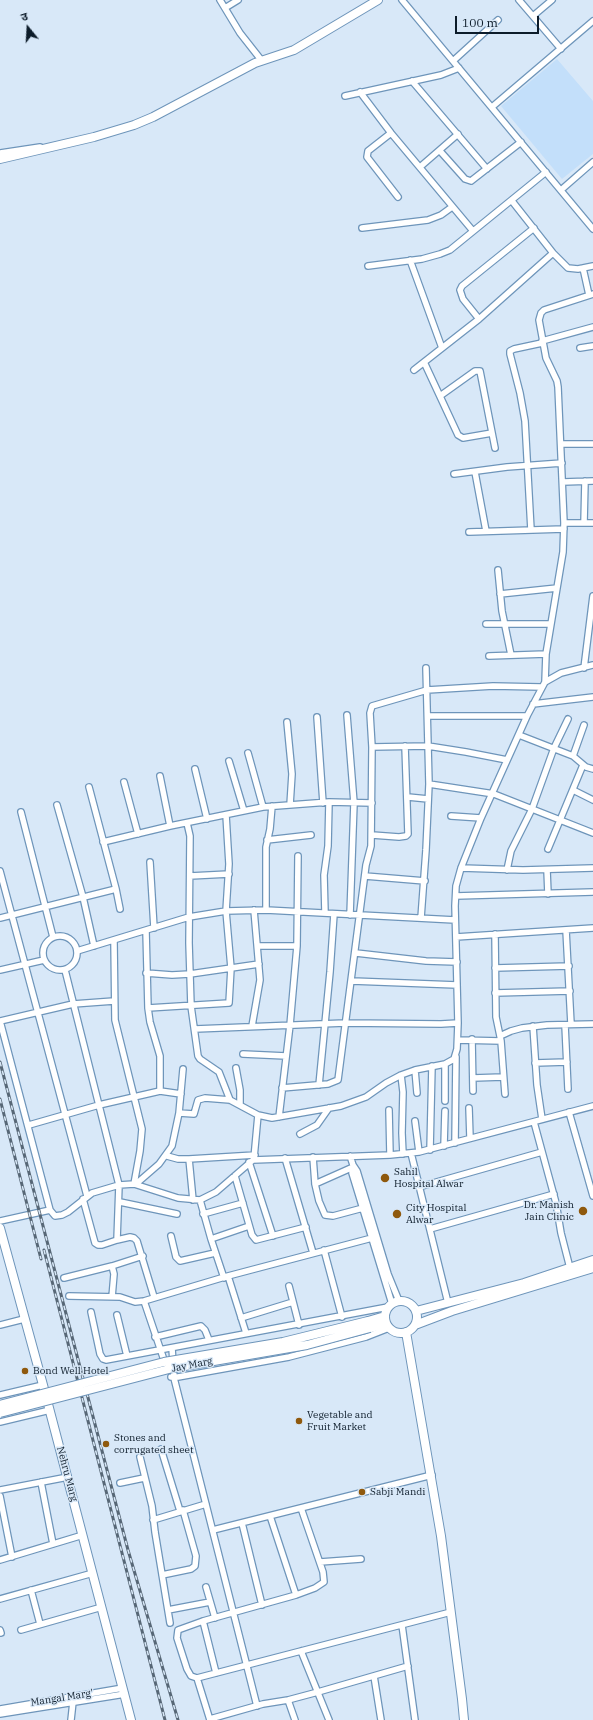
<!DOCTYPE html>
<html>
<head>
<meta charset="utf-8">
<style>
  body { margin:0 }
  #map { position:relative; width:593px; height:1720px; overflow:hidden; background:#d8e8f8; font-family:"IBM Plex Serif","Noto Sans Devanagari",serif }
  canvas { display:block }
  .north { position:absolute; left:8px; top:8px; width:40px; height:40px; -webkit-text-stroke:3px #d8e8f8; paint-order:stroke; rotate:342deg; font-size:11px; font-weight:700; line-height:16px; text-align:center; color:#0d1c2a }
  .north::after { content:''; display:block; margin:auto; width:14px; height:18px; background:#0d1c2a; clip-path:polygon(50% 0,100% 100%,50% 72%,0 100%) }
  .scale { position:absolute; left:455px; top:16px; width:84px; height:18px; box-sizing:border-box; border:2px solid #0d1c2a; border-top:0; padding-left:5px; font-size:12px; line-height:14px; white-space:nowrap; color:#0d1c2a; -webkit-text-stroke:3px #d8e8f8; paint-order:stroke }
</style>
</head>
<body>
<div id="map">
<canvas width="593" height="1720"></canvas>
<div class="north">उ</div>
<div class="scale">100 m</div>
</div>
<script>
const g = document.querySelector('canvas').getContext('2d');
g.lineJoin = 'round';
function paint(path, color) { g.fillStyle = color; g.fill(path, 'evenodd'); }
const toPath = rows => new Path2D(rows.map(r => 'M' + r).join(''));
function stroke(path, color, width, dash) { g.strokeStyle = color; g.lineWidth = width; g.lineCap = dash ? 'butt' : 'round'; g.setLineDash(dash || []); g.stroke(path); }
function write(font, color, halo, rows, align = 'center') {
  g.font = font + ' "IBM Plex Serif",serif'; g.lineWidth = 3; g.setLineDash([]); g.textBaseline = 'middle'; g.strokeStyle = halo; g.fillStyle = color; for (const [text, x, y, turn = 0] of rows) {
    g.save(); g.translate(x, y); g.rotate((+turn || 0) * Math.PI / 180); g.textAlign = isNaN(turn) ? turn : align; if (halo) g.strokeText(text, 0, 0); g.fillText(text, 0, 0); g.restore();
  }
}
const built = toPath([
  [557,59,593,101,593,154,562,179,501,106]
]);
const street = toPath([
  [220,0,240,33,262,61],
  [402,0,593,229],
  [519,0,561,49],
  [225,8,238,0],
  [533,16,552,0],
  [453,61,498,20],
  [412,81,487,169],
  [360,92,391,133,473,231],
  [345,96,441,75,459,68],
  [492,107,593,21],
  [391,133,368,151,367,157,398,197],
  [440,151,465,179,471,181,521,142],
  [0,153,40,147],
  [420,167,458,134],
  [561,190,593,162],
  [512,201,553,253,568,268,578,269,593,266],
  [362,228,428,220,441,215,452,207],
  [410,260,442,348],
  [368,266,422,259,440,254,450,250,546,172],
  [583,268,589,295],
  [479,319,463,299,460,290,462,286,534,228],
  [542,341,593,327],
  [580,348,593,346],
  [424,362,458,435,463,438,492,433],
  [414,370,479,319,553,253],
  [440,396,475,371,480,371,495,448],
  [561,444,593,444],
  [475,472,486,531],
  [454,474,507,467,562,463],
  [563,482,593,481],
  [564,523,593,523],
  [584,523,585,481],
  [531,530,525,421,520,393,510,354,510,351,514,349,542,343],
  [469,532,564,529],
  [498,570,502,611,511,655],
  [500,594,557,588],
  [486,624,551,624],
  [489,656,546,654],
  [584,668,593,596],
  [545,682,546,654,563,552,564,523,558,387,557,381,546,358,539,320,541,313,544,310,593,294],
  [533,704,593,697],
  [347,715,354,803,350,915],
  [428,716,527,716],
  [317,717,323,803],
  [287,722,292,774,290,805],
  [519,735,573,756,586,767,593,769],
  [372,747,428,746,466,752,507,760],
  [248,753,263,807],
  [573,756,584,725],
  [229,761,244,811],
  [195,769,207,819],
  [160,776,170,826],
  [124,782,138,834],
  [429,784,494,794,593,833],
  [89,787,116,889,120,909],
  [573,790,593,800],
  [408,797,428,799],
  [57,805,83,897,94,946],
  [21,812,53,937],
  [451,816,481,818],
  [187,823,190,836,189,943,191,1006,198,1056,200,1059,219,1072,230,1100],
  [372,835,399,837,406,836,408,834,405,746],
  [267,840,311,835],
  [103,842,170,826,263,807,329,802,372,803],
  [548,849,583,765],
  [150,862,154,928],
  [461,868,523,870,593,868],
  [507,870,511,851,532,809,554,748,568,719],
  [547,870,548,894],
  [0,871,87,1196],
  [190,876,229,874],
  [365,876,425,881],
  [456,896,593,892],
  [266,910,266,847,270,829,272,806],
  [325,913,324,875,328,846,329,802],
  [0,918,116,889],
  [421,918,426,850,429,784,426,668],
  [566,930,571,1024],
  [146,931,148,1008,150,1022,160,1056,160,1091],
  [495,934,496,1017,501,1041],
  '43 953a17 17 0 1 1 34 0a17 17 0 1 1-34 0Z',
  [456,937,593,928],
  [114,941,115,1020,142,1129,140,1151,134,1184],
  [258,946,297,946],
  [77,951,189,917,226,911,266,910,455,920],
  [356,953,426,961,457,962],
  [495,968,569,966],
  [0,970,44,960],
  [65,970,119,1185,117,1240],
  [146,973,172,975,190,974,259,964],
  [352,981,457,985],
  [495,993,570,991],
  [114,1001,73,1004,0,1021,50,1210,55,1216,62,1215,68,1212,92,1193,119,1185,134,1184,178,1198,200,1200,216,1192,253,1160,390,1155,419,1152,593,1106],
  [148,1008,229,1003,231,968,226,911,229,864,226,815],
  [565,1025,568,1089],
  [252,1026,260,980,254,910],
  [533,1026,537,1085,542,1119],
  [195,1029,345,1023,441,1024,458,1023],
  [500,1036,511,1031,522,1028,547,1025,593,1024],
  [472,1039,473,1091],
  [458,1040,501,1041,505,1094],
  [243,1054,286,1056],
  [535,1063,567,1062],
  [236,1068,240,1090,240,1105],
  [415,1070,417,1093],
  [401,1075,403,1092,402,1133,403,1154],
  [473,1078,503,1077],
  [319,1085,330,972,334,914],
  [282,1088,328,1084,338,1080,366,865,371,846,372,747,370,713,372,706,427,690,493,686,541,687],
  [445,1101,445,1064],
  [469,1108,470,1138],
  [389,1110,390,1155],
  [569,1112,593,1196],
  [179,1113,194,1114,198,1100,205,1098,230,1100,258,1115,272,1118,341,1106,366,1097,386,1083,401,1075,415,1070,445,1064,454,1059,457,1049,458,1023,455,906,456,886,461,868,481,818,527,716,545,682,561,673,593,665],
  [279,1117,290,1025,297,946,298,856],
  [415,1121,419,1152],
  [534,1122,556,1203,561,1233,570,1268],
  [29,1125,99,1105,160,1091,181,1094],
  [300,1134,317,1125,329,1108],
  [455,1143,456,1057],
  [444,1146,445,1111],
  [430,1150,432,1066],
  [411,1153,448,1303],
  [167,1156,178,1159,189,1159,255,1155],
  [350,1156,353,1165,352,1173,392,1304],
  [313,1157,315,1184,319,1201,325,1215,333,1216,363,1208],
  [254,1158,258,1115],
  [285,1158,313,1253],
  [189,1159,193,1200],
  [249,1162,273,1236],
  [353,1165,357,1171,388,1274,399,1301],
  [235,1176,252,1235,256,1240,306,1227],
  [136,1184,159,1164,172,1146,179,1113,183,1069],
  [315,1184,351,1168],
  [419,1187,542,1152],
  [83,1199,95,1243,98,1245,102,1245,117,1240,130,1237,134,1238,137,1241,154,1297],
  [200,1200,211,1239,224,1278],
  [120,1202,177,1214],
  [203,1214,243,1203],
  [0,1221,50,1210],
  [430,1229,554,1194],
  [171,1236,176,1257,180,1261,215,1253],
  [211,1239,249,1226],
  [324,1250,342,1317],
  [228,1276,246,1333],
  [64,1278,112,1266,143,1256],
  [289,1286,299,1325],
  [69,1296,120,1297,135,1302,144,1301,228,1276,372,1238],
  [112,1297,114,1274,112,1266],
  [144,1301,165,1363],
  [91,1312,100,1354,103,1359,106,1360,388,1307],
  [117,1315,127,1356],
  [241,1318,293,1302],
  [0,1325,24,1319],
  [155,1337,201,1326,205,1330,209,1340],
  [172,1348,174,1378,257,1706],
  [171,1377,178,1377,289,1357,366,1337,389,1328],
  [0,1395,43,1385],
  [0,1422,50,1410],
  [161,1449,180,1511],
  [140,1457,152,1506,155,1532,170,1623],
  [41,1482,53,1544],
  [120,1483,144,1478],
  [0,1490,68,1477],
  [0,1496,12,1557],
  [301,1508,323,1572,324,1582,315,1588,296,1595,203,1621,178,1630,177,1638,187,1669,191,1676,197,1678,451,1612],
  [270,1516,296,1595],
  [153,1520,206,1504],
  [242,1523,262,1605],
  [213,1530,432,1475],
  [0,1560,83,1535],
  [320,1562,361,1559],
  [162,1575,191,1569,195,1566,196,1556,183,1510],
  [206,1587,215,1618],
  [31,1590,40,1624],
  [0,1599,93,1573],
  [168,1610,210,1602],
  [203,1621,216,1673],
  [402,1625,415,1720],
  [0,1630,1,1633],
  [21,1630,102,1607],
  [301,1651,329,1720],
  [374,1676,381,1720],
  [197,1678,210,1720],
  [288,1700,295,1720],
  [0,1709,123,1688],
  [0,1714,125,1694],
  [210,1719,263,1704,288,1700,318,1692,408,1666],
  [71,1720,73,1702]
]);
const secondary = toPath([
  [0,159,94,137,134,125,153,117,255,63,294,50,378,0],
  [0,1228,43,1385,131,1720],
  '385 1317a16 16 0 1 1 32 0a16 16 0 1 1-32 0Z',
  [416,1311,524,1283,593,1260],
  [368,1321,385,1316],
  [415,1325,452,1311,593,1268],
  [370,1328,386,1324],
  [406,1332,441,1536,462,1699,464,1720]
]);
const rail = toPath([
  [0,1062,128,1550,178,1720],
  [0,1099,41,1259],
  [44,1250,165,1720]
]);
const secondaryBridge = toPath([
  [0,1405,164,1362,283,1342,368,1321],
  [0,1413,173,1368,307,1345,370,1328]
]);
const markers = [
  [385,1178,5,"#8f590d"],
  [583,1211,5,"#8f590d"],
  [397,1214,5,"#8f590d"],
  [25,1371,4,"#8f590d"],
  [299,1421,4,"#8f590d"],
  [106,1444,4,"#8f590d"],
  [362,1492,4,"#8f590d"]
];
const poiNames = [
  ["Sahil",394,1172],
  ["Hospital Alwar",394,1184],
  ["Dr. Manish",574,1205,"right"],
  ["Jain Clinic",574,1217,"right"],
  ["City Hospital",406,1208],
  ["Alwar",406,1220],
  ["Bond Well Hotel",33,1371],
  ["Vegetable and",307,1415],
  ["Fruit Market",307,1427],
  ["Stones and",114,1438],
  ["corrugated sheet",114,1450],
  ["Sabji Mandi",370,1492]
];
const streetNames = [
  ["Jay Marg",192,1365,-11],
  ["Nehru Marg",67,1474,75],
  ["Mangal Marg'",62,1698,-9]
];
paint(built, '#c3dffa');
stroke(street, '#6e95ba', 8);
stroke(secondary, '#6e95ba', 10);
stroke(street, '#fff', 5.5);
stroke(secondary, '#fff', 8);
stroke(rail, '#576776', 3);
stroke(rail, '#d8e8f8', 1.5, [4.5]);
stroke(secondaryBridge, '#6e95ba', 10, []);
stroke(secondaryBridge, '#fff', 8);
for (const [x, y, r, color] of markers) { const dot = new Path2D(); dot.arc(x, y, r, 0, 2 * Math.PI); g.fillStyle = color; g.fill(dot); stroke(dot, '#d8e8f8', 1.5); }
write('10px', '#0d1c2a', '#d8e8f8', poiNames, 'left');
write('10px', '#0d1c2a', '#d8e8f8', streetNames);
</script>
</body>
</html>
